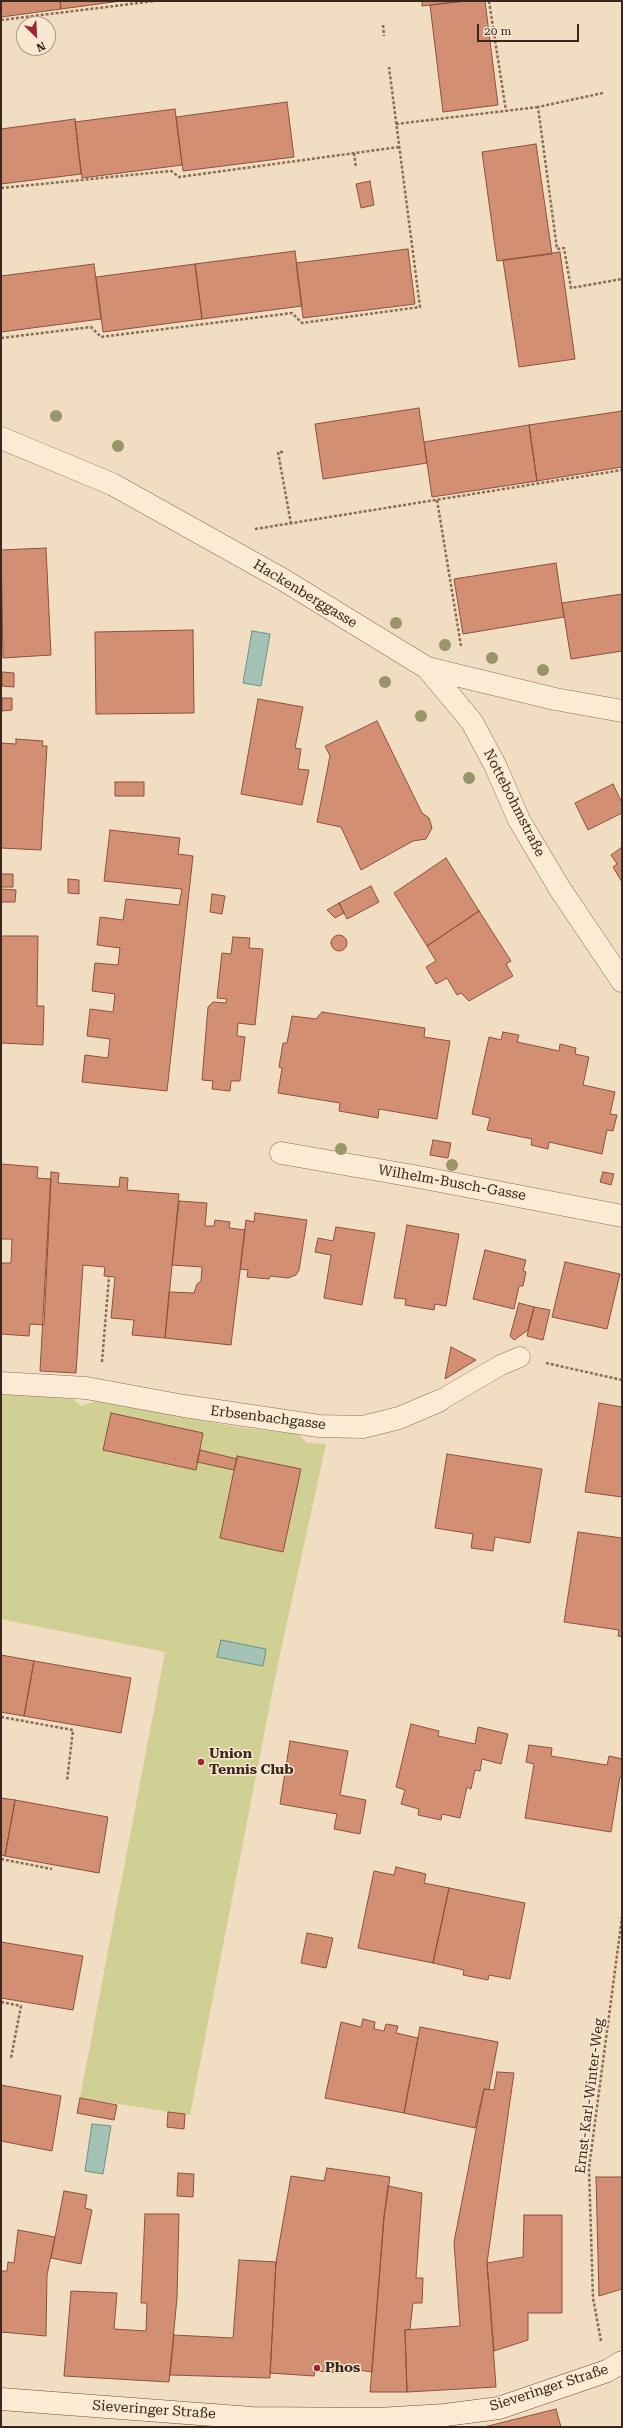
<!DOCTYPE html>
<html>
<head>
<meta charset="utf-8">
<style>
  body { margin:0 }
  #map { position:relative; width:623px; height:2428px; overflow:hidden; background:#f1ddc1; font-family:"Roboto Serif",serif }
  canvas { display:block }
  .frame { position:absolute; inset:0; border:2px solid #3b271c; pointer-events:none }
  .north { position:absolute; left:16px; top:16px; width:40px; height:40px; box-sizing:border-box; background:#f8e8d1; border:1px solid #ac9b89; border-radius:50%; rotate:156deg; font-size:11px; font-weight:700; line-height:16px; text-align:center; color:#3b271c }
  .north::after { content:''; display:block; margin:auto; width:14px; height:18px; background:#a02232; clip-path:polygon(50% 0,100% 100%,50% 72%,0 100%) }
  .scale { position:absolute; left:477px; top:24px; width:102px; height:18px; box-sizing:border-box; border:2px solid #3b271c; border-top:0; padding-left:5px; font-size:12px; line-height:14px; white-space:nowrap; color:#3b271c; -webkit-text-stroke:3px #f8e8d1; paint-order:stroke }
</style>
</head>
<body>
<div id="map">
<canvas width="623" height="2428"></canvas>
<div class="frame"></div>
<div class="north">N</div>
<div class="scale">20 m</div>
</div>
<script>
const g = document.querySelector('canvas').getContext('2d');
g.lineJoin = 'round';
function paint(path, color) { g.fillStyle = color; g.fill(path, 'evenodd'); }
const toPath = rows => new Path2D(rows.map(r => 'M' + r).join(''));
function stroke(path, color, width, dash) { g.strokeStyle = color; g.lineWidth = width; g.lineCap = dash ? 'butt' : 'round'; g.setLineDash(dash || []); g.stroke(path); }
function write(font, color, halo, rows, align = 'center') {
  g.font = font + ' "Roboto Serif",serif'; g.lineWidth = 3; g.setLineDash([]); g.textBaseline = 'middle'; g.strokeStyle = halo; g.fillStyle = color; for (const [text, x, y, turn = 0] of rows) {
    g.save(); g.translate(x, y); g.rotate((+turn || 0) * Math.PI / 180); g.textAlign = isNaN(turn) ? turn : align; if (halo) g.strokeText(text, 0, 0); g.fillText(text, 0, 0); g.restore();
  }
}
const green = toPath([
  [1,1394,73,1399,81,1406,96,1401,107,1402,237,1427,298,1434,307,1443,326,1444,276,1673,190,2115,80,2098,165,1652,1,1619]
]);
const water = toPath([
  [252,631,270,634,261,686,243,683,252,631],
  [221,1640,266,1649,263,1666,217,1657,221,1640],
  [92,2124,111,2126,103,2174,85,2171,92,2124]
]);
const building = toPath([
  [1,1,60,1,61,9,1,17,1,1],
  [60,1,121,1,61,9,60,1],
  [422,1,465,1,422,6,422,1],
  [465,1,485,1,498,105,443,112,430,5,465,1],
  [287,102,294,157,183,171,176,117,287,102],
  [175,109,182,165,82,178,75,122,175,109],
  [75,119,81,174,1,184,1,129,75,119],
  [536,144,552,254,497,261,482,152,536,144],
  [370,181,374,205,361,208,356,184,370,181],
  [408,249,415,304,303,318,296,263,408,249],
  [295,251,302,306,202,319,195,264,295,251],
  [560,252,575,359,519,367,503,260,560,252],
  [94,264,101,319,1,332,1,276,94,264],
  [195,264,202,319,103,332,96,277,195,264],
  [419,408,427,463,323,479,315,424,419,408],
  [622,411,622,467,537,481,529,425,622,411],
  [529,425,537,481,432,497,424,442,529,425],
  [46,548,51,655,3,658,1,550,46,548],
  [556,563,564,617,463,634,454,579,556,563],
  [622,594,622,651,571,659,562,603,622,594],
  [193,630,194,713,96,714,95,632,193,630],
  [2,672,14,673,14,687,2,686,2,672],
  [2,698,12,698,12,710,2,711,2,698],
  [258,699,303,707,295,748,301,749,298,769,309,770,302,805,241,794,258,699],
  [377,721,422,813,429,818,432,828,426,839,413,841,361,870,341,827,317,822,330,756,325,746,377,721],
  [16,739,43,741,42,746,47,746,41,850,1,848,1,743,16,744,16,739],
  [115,782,144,782,144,796,115,796,115,782],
  [613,784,622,803,622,813,588,830,575,803,613,784],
  [110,830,180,838,178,854,193,856,167,1091,82,1082,85,1055,108,1058,110,1039,87,1036,90,1009,113,1012,115,994,92,991,95,963,118,965,120,948,97,945,100,917,123,920,126,899,179,905,182,889,104,881,110,830],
  [621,848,622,850,622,882,613,867,617,864,611,855,621,848],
  [446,858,479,911,427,946,394,893,446,858],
  [1,874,13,874,13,887,1,887,1,874],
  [68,879,79,880,79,894,68,893,68,879],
  [371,886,379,902,347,919,339,903,371,886],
  [1,889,16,890,15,902,1,902,1,889],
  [212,894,225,896,222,914,210,912,212,894],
  [339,903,344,913,335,918,327,910,339,903],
  [479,911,511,961,506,964,513,976,469,1001,461,993,457,995,447,978,436,984,426,967,436,961,427,946,479,911],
  '331 943a8 8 0 1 1 16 0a8 8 0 1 1-16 0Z',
  [1,936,38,936,37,1006,44,1006,43,1045,1,1043,1,936],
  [233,937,250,938,249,948,263,949,255,1025,238,1023,237,1036,245,1037,240,1081,231,1081,230,1091,212,1089,213,1081,202,1080,208,1007,213,1002,226,1003,227,999,217,998,222,953,231,954,233,937],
  [322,1012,425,1028,424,1037,450,1041,437,1119,379,1109,378,1118,339,1111,340,1103,278,1093,282,1068,279,1067,283,1043,287,1043,292,1016,316,1019,322,1012],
  [503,1032,519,1035,517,1042,559,1051,560,1044,576,1048,575,1054,589,1057,583,1085,615,1092,610,1114,617,1115,613,1131,607,1130,602,1154,549,1142,548,1149,531,1145,532,1139,487,1130,490,1118,472,1114,489,1037,501,1040,503,1032],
  [433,1140,451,1143,448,1158,430,1155,433,1140],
  [1,1164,38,1167,37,1178,51,1179,44,1325,30,1324,29,1336,1,1334,1,1263,11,1263,12,1239,1,1239,1,1164],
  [51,1172,59,1173,58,1183,119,1187,120,1177,128,1178,127,1190,179,1194,165,1338,132,1335,134,1320,111,1318,115,1277,104,1276,105,1267,83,1265,76,1373,40,1371,51,1172],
  [603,1172,614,1174,611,1185,600,1182,603,1172],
  [179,1201,207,1203,205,1226,214,1226,215,1220,230,1222,229,1228,245,1230,231,1345,165,1338,169,1292,194,1293,197,1284,201,1281,202,1267,172,1265,179,1201],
  [255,1213,307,1220,299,1270,296,1275,288,1278,270,1276,269,1279,247,1277,248,1270,240,1269,246,1220,254,1222,255,1213],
  [407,1225,459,1234,446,1306,435,1304,434,1310,405,1305,406,1299,394,1298,407,1225],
  [336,1227,375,1233,362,1305,324,1298,331,1255,315,1252,318,1238,333,1241,336,1227],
  [485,1250,526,1260,523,1271,526,1272,523,1286,519,1286,514,1309,473,1299,485,1250],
  [565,1262,620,1274,607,1329,552,1317,565,1262],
  [519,1303,534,1307,528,1330,514,1340,510,1336,519,1303],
  [534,1307,550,1310,543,1340,527,1336,534,1307],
  [451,1347,476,1360,445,1379,451,1347],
  [599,1403,622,1407,622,1497,585,1492,599,1403],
  [111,1413,203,1433,196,1470,103,1450,111,1413],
  [200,1450,237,1459,234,1470,197,1462,200,1450],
  [447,1454,542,1469,530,1543,495,1537,493,1551,471,1548,473,1534,435,1528,447,1454],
  [237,1456,301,1469,283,1552,220,1538,237,1456],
  [578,1532,622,1538,622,1637,618,1636,619,1630,564,1622,578,1532],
  [1,1655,34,1661,24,1716,1,1712,1,1655],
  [34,1661,131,1678,121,1733,24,1716,34,1661],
  [411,1724,439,1731,438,1736,475,1744,478,1727,508,1734,501,1764,482,1759,480,1771,475,1770,471,1789,467,1787,460,1818,442,1814,441,1820,418,1815,419,1809,401,1804,405,1790,396,1787,411,1724],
  [290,1741,348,1751,340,1795,366,1800,360,1834,334,1829,337,1814,280,1804,290,1741],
  [529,1745,552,1748,551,1756,594,1763,607,1765,609,1756,622,1759,622,1777,620,1777,611,1832,525,1818,534,1764,526,1762,529,1745],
  [1,1798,15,1800,5,1856,1,1855,1,1798],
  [15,1800,108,1817,99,1873,5,1856,15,1800],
  [396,1867,426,1874,424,1883,449,1888,433,1963,358,1948,374,1871,394,1875,396,1867],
  [449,1888,525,1903,510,1979,489,1975,488,1980,463,1975,464,1970,433,1963,449,1888],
  [307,1933,333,1938,326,1968,301,1963,307,1933],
  [1,1942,83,1956,73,2010,1,1998,1,1942],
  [363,2019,375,2022,374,2029,384,2031,386,2024,398,2026,396,2033,418,2038,404,2113,325,2098,341,2022,361,2027,363,2019],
  [420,2027,498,2042,489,2090,484,2089,475,2128,404,2113,420,2027],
  [497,2072,514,2073,487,2263,496,2387,407,2392,405,2330,460,2326,454,2242,484,2089,494,2090,497,2072],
  [1,2085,61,2096,52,2151,1,2141,1,2085],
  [80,2098,117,2105,114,2120,77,2113,80,2098],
  [168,2112,185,2114,184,2129,167,2127,168,2112],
  [327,2168,390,2177,384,2217,372,2372,344,2368,343,2373,315,2371,314,2376,270,2373,276,2262,291,2176,324,2181,327,2168],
  [178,2173,194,2174,193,2197,177,2196,178,2173],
  [596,2177,622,2177,622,2289,599,2296,596,2177],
  [388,2186,422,2193,416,2278,423,2278,422,2303,413,2303,410,2329,405,2330,407,2392,370,2392,384,2217,388,2186],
  [64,2191,87,2195,85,2208,92,2210,81,2264,51,2258,64,2191],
  [145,2214,179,2214,177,2298,169,2382,64,2376,71,2291,117,2293,114,2329,146,2331,147,2303,141,2303,145,2214],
  [524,2215,562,2215,562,2313,528,2313,528,2340,494,2351,487,2263,523,2257,524,2215],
  [18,2230,55,2237,47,2275,46,2336,1,2332,1,2271,7,2271,8,2262,14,2263,18,2230],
  [239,2260,276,2262,270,2378,170,2375,174,2335,233,2338,239,2260],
  [556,2409,561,2427,484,2427,556,2409]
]);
const path = toPath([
  [489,1,506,111],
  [1,20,155,1],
  [383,25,384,36],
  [603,93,538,107,557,249,564,248,571,288,622,279],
  [396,124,538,107],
  [354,153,356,168],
  [1,188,171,171,179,177,399,147],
  [1,338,91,327,101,337,292,313,302,323,420,307,389,67],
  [283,452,278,452,291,524],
  [437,500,461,646],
  [255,529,622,470],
  [102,1362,109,1277],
  [546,1363,622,1380],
  [1,1717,73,1730,67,1781],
  [1,1859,52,1869],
  [1,2002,21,2006,11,2058],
  [601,2341,593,2298,589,2168,622,1917]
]);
const service = toPath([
  [439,1401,501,1365,520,1357]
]);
const minor = toPath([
  [1,438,112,484,282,579,427,668,555,699,622,711],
  [427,668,472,722,495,765,519,820,560,889,622,981],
  [281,1153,419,1177,622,1216],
  [1,1383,86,1388,184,1406,319,1426,363,1427,399,1418,439,1401]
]);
const secondary = toPath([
  [1,2399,252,2418,378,2419,445,2415,499,2408,607,2371,622,2362]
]);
const trees = [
  [56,416],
  [118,446],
  [396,623],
  [445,645],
  [492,658],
  [543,670],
  [385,682],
  [421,716],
  [469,778],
  [341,1149],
  [452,1165]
];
const markers = [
  [201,1762,4,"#a02232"],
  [317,2368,4,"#a02232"]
];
const streetNames = [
  ["Hackenberggasse",305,594,31],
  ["Nottebohmstraße",514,803,63],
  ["Wilhelm-Busch-Gasse",452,1183,10],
  ["Erbsenbachgasse",268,1418,7],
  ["Ernst-Karl-Winter-Weg",590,2096,-83],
  ["Sieveringer Straße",549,2388,-18],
  ["Sieveringer Straße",154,2410,4]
];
const poiNames = [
  ["Union",209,1754],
  ["Tennis Club",209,1770],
  ["Phos",325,2368]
];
paint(green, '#d0d094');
paint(water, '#a4c3b6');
stroke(water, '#6a9283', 1);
paint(building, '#d28f73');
stroke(building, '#8d513b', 1);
stroke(service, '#8c6d57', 21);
stroke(minor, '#8c6d57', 23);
stroke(secondary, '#6e4e3a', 23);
stroke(path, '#8c6d57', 2.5, [3, 2]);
stroke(service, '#fbebd5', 20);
stroke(minor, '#fbebd5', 22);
stroke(secondary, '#fbebd5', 22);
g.fillStyle = '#999469';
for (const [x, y] of trees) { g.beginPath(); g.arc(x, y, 6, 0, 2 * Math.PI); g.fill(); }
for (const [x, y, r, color] of markers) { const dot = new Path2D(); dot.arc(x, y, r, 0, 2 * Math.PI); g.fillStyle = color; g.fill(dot); stroke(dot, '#f8e8d1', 1.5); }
write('14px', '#3b271c', '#f8e8d1', streetNames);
write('bold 14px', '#3b271c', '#f8e8d1', poiNames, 'left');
</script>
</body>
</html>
